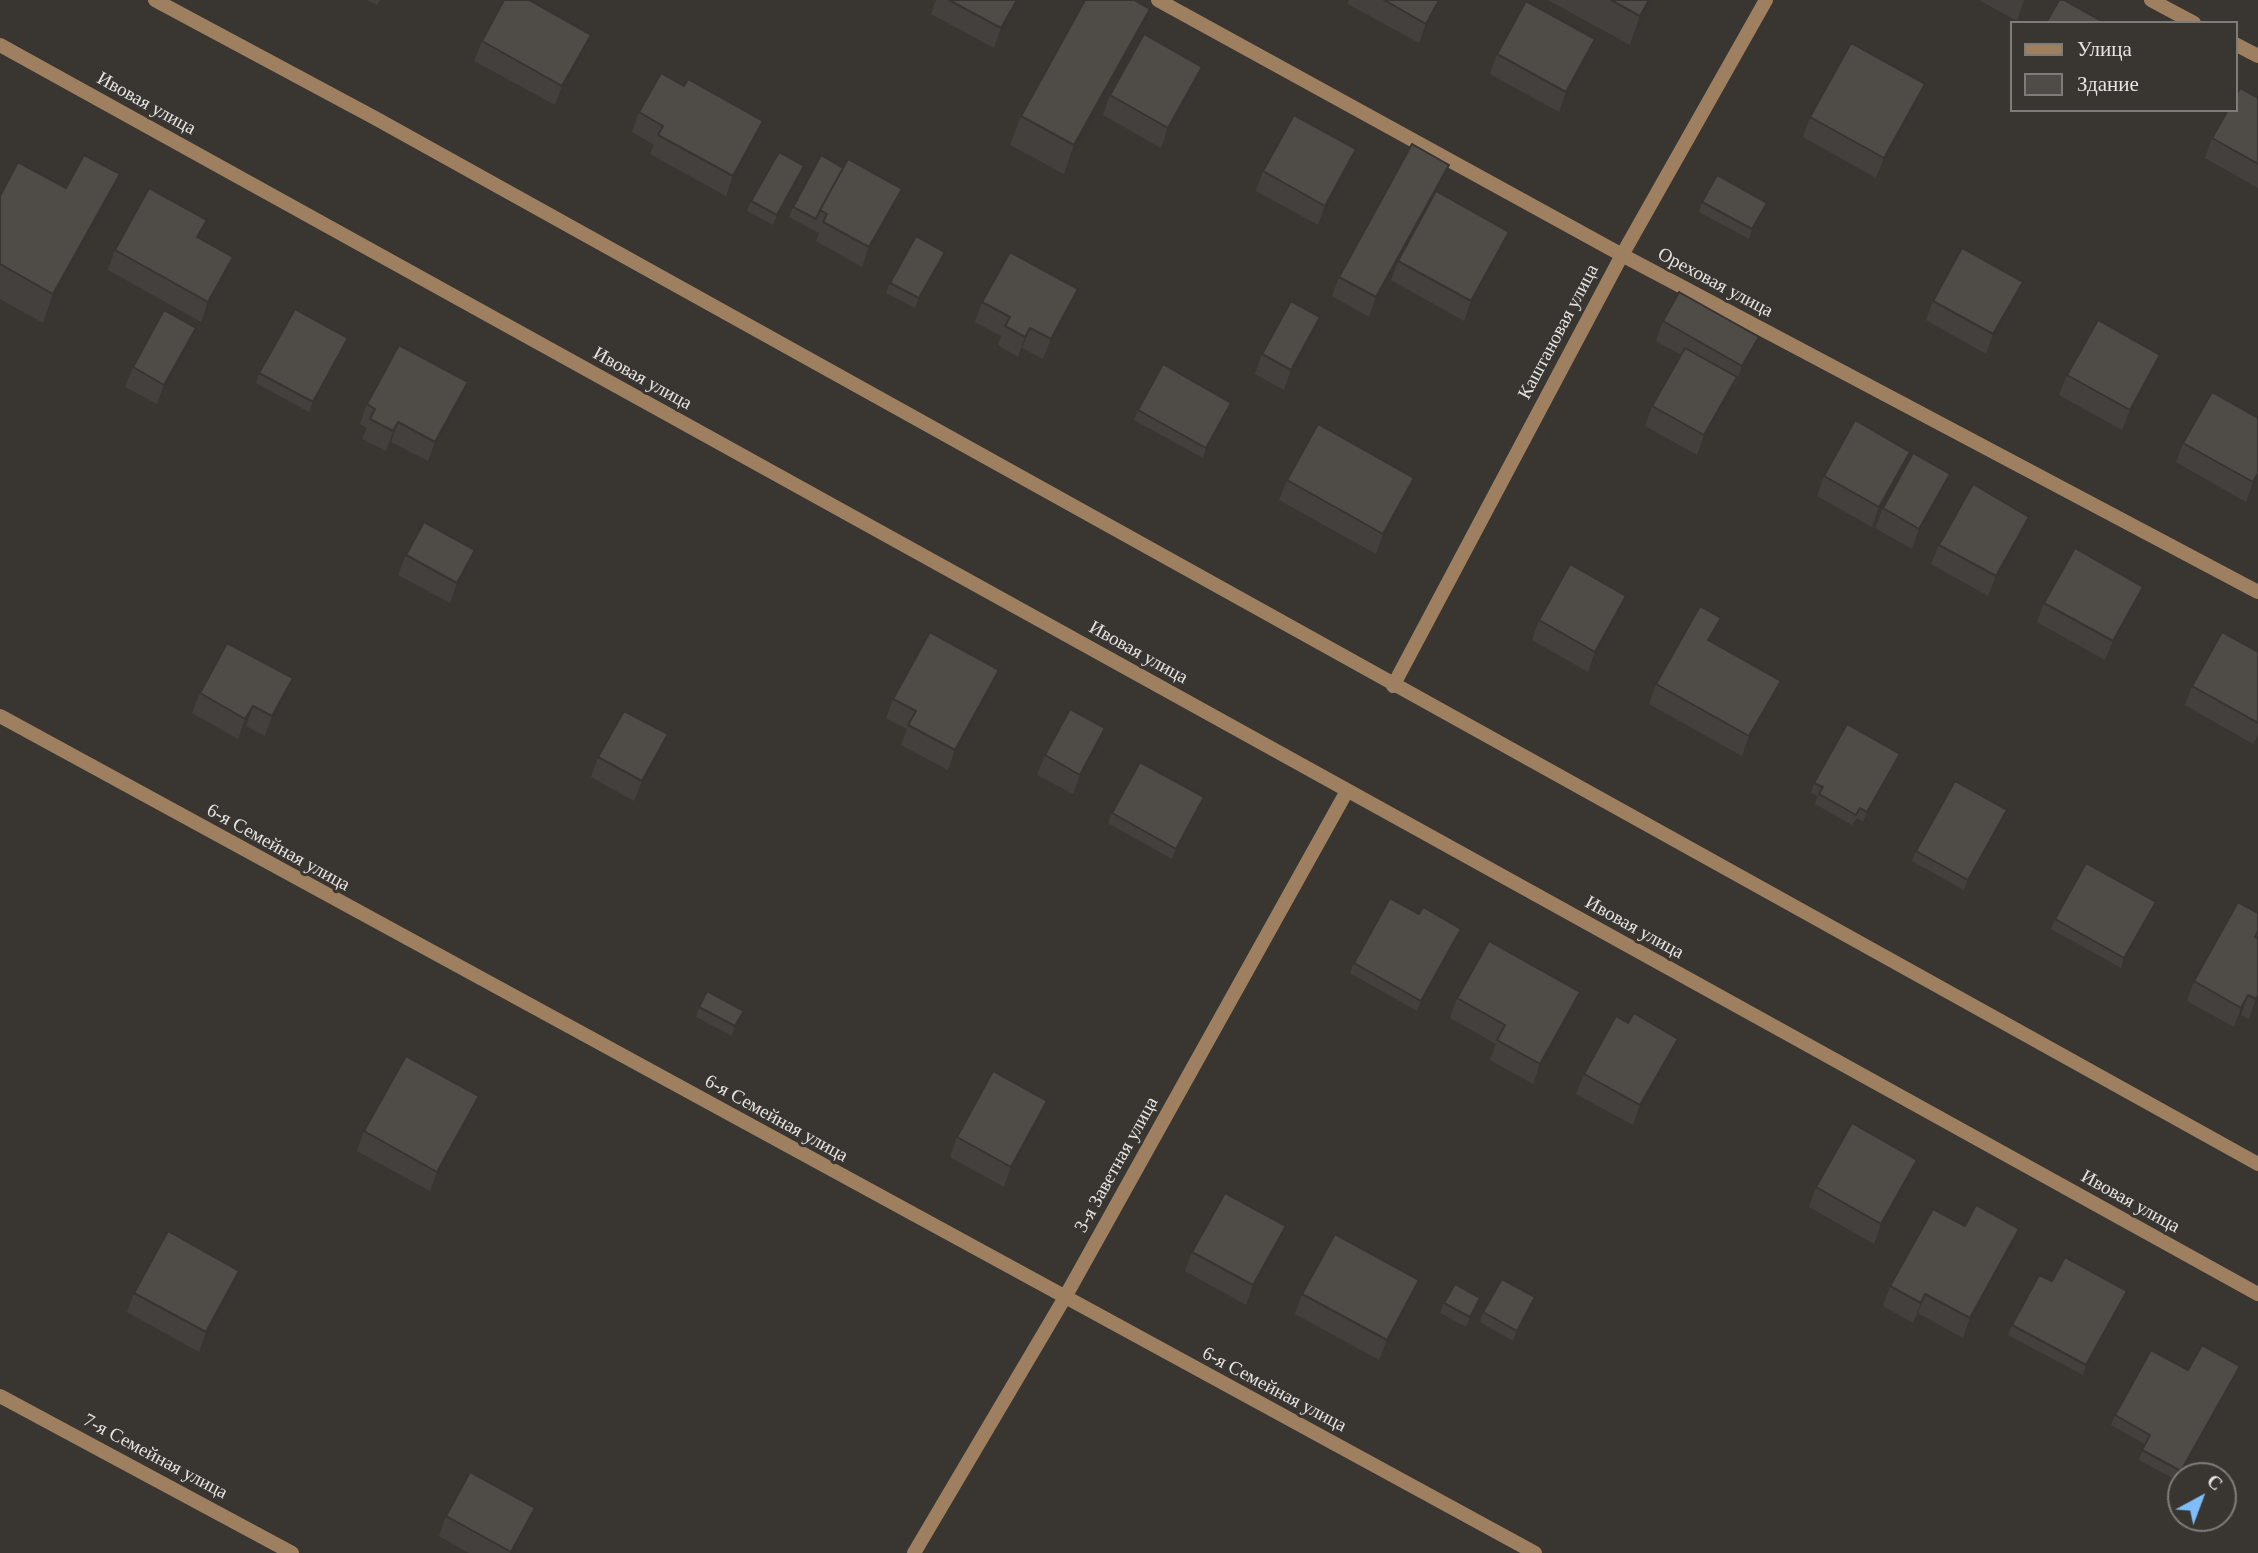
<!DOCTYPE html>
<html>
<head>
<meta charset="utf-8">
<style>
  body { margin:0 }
  #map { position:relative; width:2258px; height:1553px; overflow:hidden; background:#393632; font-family:Georgia,serif }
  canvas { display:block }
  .legend { position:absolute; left:2010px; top:21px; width:228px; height:91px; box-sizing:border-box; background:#393632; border:2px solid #7e7c78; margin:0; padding:9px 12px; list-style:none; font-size:21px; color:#e6e4e1 }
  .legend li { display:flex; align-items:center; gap:14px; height:35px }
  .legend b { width:35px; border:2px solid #7e7c78 }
  .north { position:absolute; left:2167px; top:1462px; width:70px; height:70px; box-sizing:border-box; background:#393632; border:2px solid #7e7c78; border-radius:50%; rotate:41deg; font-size:19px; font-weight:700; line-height:28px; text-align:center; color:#e6e4e1 }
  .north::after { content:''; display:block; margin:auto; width:24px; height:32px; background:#7ebdf9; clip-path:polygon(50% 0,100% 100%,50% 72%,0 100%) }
</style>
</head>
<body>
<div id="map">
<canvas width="2258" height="1553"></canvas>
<ul class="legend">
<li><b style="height:9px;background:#9e8060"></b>Улица</li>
<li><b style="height:19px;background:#4f4b47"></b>Здание</li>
</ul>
<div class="north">С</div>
</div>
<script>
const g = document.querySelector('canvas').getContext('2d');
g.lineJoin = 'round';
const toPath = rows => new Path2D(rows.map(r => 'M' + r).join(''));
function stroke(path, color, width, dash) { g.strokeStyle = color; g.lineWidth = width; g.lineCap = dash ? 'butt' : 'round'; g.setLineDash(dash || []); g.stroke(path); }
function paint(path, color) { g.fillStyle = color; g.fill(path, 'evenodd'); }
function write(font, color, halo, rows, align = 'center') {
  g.font = font + ' Georgia,serif'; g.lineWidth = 6; g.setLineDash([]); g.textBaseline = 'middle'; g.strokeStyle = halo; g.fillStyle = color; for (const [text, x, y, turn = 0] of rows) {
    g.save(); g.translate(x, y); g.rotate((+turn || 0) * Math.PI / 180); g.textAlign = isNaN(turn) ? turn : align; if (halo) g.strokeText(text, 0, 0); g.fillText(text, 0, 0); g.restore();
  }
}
const street = toPath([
  [155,0,375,118,2258,1164],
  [1158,0,1622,255,2258,592],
  [2151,0,2194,23],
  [2235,44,2258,56],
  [0,45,2258,1294],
  [1393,686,1622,255,1766,0],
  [0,716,1535,1553],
  [0,1396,292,1553],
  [914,1553,1064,1299,1347,791]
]);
const wall = toPath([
  [367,0,380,0,377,5],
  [936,0,1021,0,994,48,931,14],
  [1349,0,1443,0,1419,43,1348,4],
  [1548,0,1655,0,1630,45],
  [1979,0,2028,0,2017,21],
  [1140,38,1064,174,1010,145,1021,116],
  [1595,39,1588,59,1559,112,1490,74,1497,54],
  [482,41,584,55,555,105,474,61],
  [1925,84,1918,104,1876,178,1803,137,1810,117],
  [684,86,763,121,756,140,726,196,650,154,654,145,632,132,639,112],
  [1195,86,1161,148,1103,115,1110,95],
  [2258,98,2258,188,2205,158,2212,138],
  [1449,165,1442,184,1438,192,1509,232,1502,252,1464,321,1391,280,1395,270,1369,317,1332,296,1339,277],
  [843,168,902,189,894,208,862,267,816,241,819,233,789,217,793,207],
  [1349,169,1318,225,1256,191,1263,171],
  [800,176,773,225,747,211,751,201],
  [66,188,109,203,43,323,0,299,0,196],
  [1702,202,1767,203,1763,213,1749,239,1699,212],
  [207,220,200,239,233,257,226,277,201,322,108,270,115,250],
  [941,262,915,308,886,293,890,283],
  [2023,282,2016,302,1986,354,1926,320,1933,301],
  [982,302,1071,309,1043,359,1022,348,1018,357,998,345,1001,336,975,322],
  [1663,321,1752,356,1735,386,1734,385,1730,397,1697,455,1645,426,1652,406,1681,355,1656,341],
  [1313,337,1284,390,1255,374,1262,354],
  [189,347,157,404,125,387,133,367],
  [344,348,309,412,256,383,259,373],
  [2067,375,2153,375,2122,430,2059,395],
  [461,402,428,461,391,442,386,451,362,439,367,428,360,424,367,404],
  [1138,410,1227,413,1203,458,1134,420],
  [2258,418,2258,480,2246,502,2176,462,2183,443],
  [1910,452,1903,471,1872,527,1817,496,1824,476],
  [1287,480,1407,498,1376,554,1279,500],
  [1942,494,1912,549,1875,528,1883,508],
  [2022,536,1988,596,1931,564,1939,545],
  [475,550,468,570,450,603,398,575,406,555],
  [2044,603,2136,607,2105,660,2037,622],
  [1619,615,1588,672,1532,640,1539,620],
  [1714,638,1711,642,1773,701,1742,756,1649,704,1656,684],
  [2258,652,2258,735,2253,744,2185,705,2192,686],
  [999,670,991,690,948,770,901,745,907,729,886,718,893,699],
  [293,678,285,698,265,736,246,726,238,739,192,713,200,693],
  [1105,728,1098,748,1073,794,1037,775,1045,755],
  [660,754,634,801,591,777,598,757],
  [1900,754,1896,764,1863,822,1857,818,1852,825,1815,804,1818,796,1811,793,1814,783],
  [1204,797,1200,807,1172,859,1108,823,1112,813],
  [2007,810,2004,820,1964,890,1912,861,1916,851],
  [2156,902,2152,913,2121,968,2051,929,2055,919],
  [2258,913,2258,1002,2249,1019,2241,1015,2234,1027,2187,1001,2194,981],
  [1458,939,1417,1011,1350,973,1354,963],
  [1580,992,1573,1012,1533,1084,1490,1060,1496,1044,1450,1018,1457,998],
  [699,1007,740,1021,732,1036,696,1017],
  [1671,1058,1633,1125,1576,1094,1584,1074],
  [479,1096,471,1116,430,1191,357,1151,364,1131],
  [1047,1101,1040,1121,1004,1187,950,1157,957,1137],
  [1917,1160,1910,1180,1874,1244,1809,1207,1816,1187],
  [1286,1226,1279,1246,1246,1305,1185,1271,1192,1252],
  [1965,1226,2012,1249,1963,1338,1918,1313,1913,1323,1883,1306,1890,1286],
  [232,1291,199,1352,127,1312,134,1293],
  [1302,1294,1412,1300,1379,1360,1295,1314],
  [1535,1297,1531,1307,1513,1341,1480,1322,1483,1312],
  [1480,1298,1477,1308,1466,1327,1440,1313,1444,1303],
  [2123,1302,2083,1375,2008,1335,2012,1325],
  [2188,1370,2236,1376,2178,1481,2139,1460,2145,1444,2111,1425,2115,1415],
  [535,1508,528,1528,514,1553,469,1553,439,1536,446,1516]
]);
const shadedWall = toPath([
  [1017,0,1021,0,994,48,1001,28],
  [1439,0,1443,0,1419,43,1426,24],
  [1649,0,1655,0,1630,45,1640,16],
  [2024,0,2028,0,2017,21],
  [1150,9,1140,38,1064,174,1074,145],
  [591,35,584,55,555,105,562,86],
  [1595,39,1588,59,1559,112,1566,92],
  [1202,67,1195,86,1161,148,1168,128],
  [1925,84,1918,104,1876,178,1884,158],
  [763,121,756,140,726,196,733,176],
  [1356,149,1349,169,1318,225,1325,206],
  [1449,165,1442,184,1400,261,1398,261,1395,270,1369,317,1376,297],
  [804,166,800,176,773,225,777,215],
  [120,174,109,203,43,323,53,294],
  [902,189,894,208,862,267,869,247],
  [1767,203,1763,213,1749,239,1752,229],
  [207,220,199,240,197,237],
  [1509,232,1502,252,1464,321,1471,301],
  [945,252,941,262,915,308,919,298],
  [233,257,226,277,201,322,208,302],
  [2023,282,2016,302,1986,354,1993,334],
  [1078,289,1071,309,1043,359,1051,339],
  [1320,317,1313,337,1284,390,1291,370],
  [196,328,189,347,157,404,164,385],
  [1030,328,1022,348,1018,357,1025,337],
  [1759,337,1752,356,1735,386,1742,366],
  [348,338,344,348,309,412,313,402],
  [2160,355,2153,375,2122,430,2130,410],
  [1737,377,1730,397,1697,455,1704,435],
  [468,382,461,402,428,461,435,442],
  [1231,403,1227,413,1203,458,1206,448],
  [398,422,391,442,386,451,393,431],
  [1910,452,1903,471,1872,527,1879,507],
  [2258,473,2258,480,2246,502,2253,482],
  [1950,474,1942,494,1912,549,1919,529],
  [1414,478,1407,498,1376,554,1383,534],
  [2029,517,2022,536,1988,596,1996,576],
  [475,550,468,570,450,603,457,583],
  [2143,587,2136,607,2105,660,2113,641],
  [1626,596,1619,615,1588,672,1595,652],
  [1721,618,1714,638,1701,660,1708,640],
  [999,670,991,690,948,770,955,750],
  [293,678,285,698,265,736,272,716],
  [1781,681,1773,701,1742,756,1749,736],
  [253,706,246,726,238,739,245,719],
  [1105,728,1098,748,1073,794,1080,775],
  [668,734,660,754,634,801,642,781],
  [1900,754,1896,764,1863,822,1867,812],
  [1204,797,1200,807,1172,859,1176,849],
  [2007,810,2004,820,1964,890,1968,880],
  [2156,902,2152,913,2121,968,2124,958],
  [1461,929,1458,939,1417,1011,1421,1001],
  [1580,992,1573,1012,1533,1084,1540,1064],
  [2248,995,2241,1015,2234,1027,2241,1008],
  [2258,995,2258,1002,2249,1019,2256,999],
  [744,1011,740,1021,732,1036,735,1026],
  [1678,1039,1671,1058,1633,1125,1640,1105],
  [479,1096,471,1116,430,1191,437,1172],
  [1047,1101,1040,1121,1004,1187,1011,1167],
  [1917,1160,1910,1180,1874,1244,1881,1224],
  [1286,1226,1279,1246,1246,1305,1253,1285],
  [2019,1229,2012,1249,1963,1338,1970,1318],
  [239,1271,232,1291,199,1352,206,1332],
  [1419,1280,1412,1300,1379,1360,1387,1340],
  [2127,1291,2123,1302,2083,1375,2086,1365],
  [1925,1294,1918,1313,1913,1323,1921,1303],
  [1535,1297,1531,1307,1513,1341,1517,1331],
  [1480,1298,1477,1308,1466,1327,1470,1317],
  [2240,1366,2236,1376,2178,1481,2181,1471],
  [535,1508,528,1528,514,1553,511,1553]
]);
const building = toPath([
  [504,0,529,0,591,35,562,86,482,41,504,0],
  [949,0,1017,0,1001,28,949,0],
  [1085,0,1134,0,1150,9,1074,145,1021,116,1085,0],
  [1384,0,1439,0,1426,24,1384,0],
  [1611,0,1649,0,1640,16,1611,0],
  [2059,0,2064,0,2105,23,2046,23,2059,0],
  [1526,1,1595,39,1566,92,1497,54,1526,1],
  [1144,34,1202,67,1168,128,1110,95,1144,34],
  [1851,43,1925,84,1884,158,1810,117,1851,43],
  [661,73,684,86,688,79,763,121,733,176,658,135,663,126,639,112,661,73],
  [2240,88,2258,98,2258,164,2212,138,2228,110,2235,110,2235,97,2240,88],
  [1294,115,1356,149,1325,206,1263,171,1294,115],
  [1412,144,1449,165,1376,297,1339,277,1412,144],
  [779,152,804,166,777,215,751,201,779,152],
  [84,155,120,174,53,294,0,264,0,196,18,162,66,188,84,155],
  [821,155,843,168,820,210,816,219,793,207,821,155],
  [848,159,902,189,869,247,823,222,827,214,820,210,848,159],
  [1717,175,1767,203,1752,229,1702,202,1717,175],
  [149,188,207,220,197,237,233,257,208,302,115,250,149,188],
  [1436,191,1509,232,1471,301,1398,261,1436,191],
  [916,236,945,252,919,298,890,283,916,236],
  [1962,248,2023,282,1993,334,1933,301,1962,248],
  [1010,252,1078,289,1051,339,1030,328,1025,337,1005,326,1010,317,982,302,1010,252],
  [1679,292,1759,337,1742,366,1663,321,1679,292],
  [1291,301,1320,317,1291,370,1262,354,1291,301],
  [295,309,348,338,313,402,259,373,295,309],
  [164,310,196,328,164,385,133,367,164,310],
  [2098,320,2160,355,2130,410,2067,375,2098,320],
  [399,345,468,382,435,442,398,422,393,431,370,419,375,409,367,404,399,345],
  [1685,348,1737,377,1704,435,1652,406,1685,348],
  [1163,364,1231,403,1206,448,1138,410,1163,364],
  [2212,392,2258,418,2258,473,2253,482,2183,443,2212,392],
  [1855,420,1910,452,1879,507,1824,476,1855,420],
  [1318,424,1414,478,1383,534,1287,480,1318,424],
  [1913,453,1950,474,1919,529,1883,508,1913,453],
  [1973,484,2029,517,1996,576,1939,545,1973,484],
  [424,522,475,550,457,583,406,555,424,522],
  [2075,548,2143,587,2113,641,2044,603,2075,548],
  [1570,564,1626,596,1595,652,1539,620,1570,564],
  [1700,606,1721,618,1708,640,1781,681,1749,736,1656,684,1700,606],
  [930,632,999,670,955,750,908,725,916,711,893,699,930,632],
  [2222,632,2258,652,2258,723,2192,686,2222,632],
  [227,643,293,678,272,716,253,706,245,719,200,693,227,643],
  [1070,709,1105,728,1080,775,1045,755,1070,709],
  [624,711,668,734,642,781,598,757,624,711],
  [1847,724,1900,754,1867,812,1860,808,1856,815,1819,794,1823,787,1814,783,1847,724],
  [1140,762,1204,797,1176,849,1112,813,1140,762],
  [1955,781,2007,810,1968,880,1916,851,1955,781],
  [2086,863,2156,902,2124,958,2055,919,2086,863],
  [1390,898,1419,914,1423,907,1461,929,1421,1001,1354,963,1390,898],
  [2238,902,2258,913,2258,931,2255,937,2258,938,2258,995,2256,999,2248,995,2241,1008,2194,981,2238,902],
  [1489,941,1580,992,1540,1064,1497,1040,1505,1025,1457,998,1489,941],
  [707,991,744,1011,735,1026,699,1007,707,991],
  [1634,1013,1678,1039,1640,1105,1584,1074,1616,1016,1628,1023,1634,1013],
  [406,1056,479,1096,437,1172,364,1131,406,1056],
  [993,1071,1047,1101,1011,1167,957,1137,993,1071],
  [1852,1123,1917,1160,1881,1224,1816,1187,1852,1123],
  [1225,1193,1286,1226,1253,1285,1192,1252,1225,1193],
  [1976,1205,2019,1229,1970,1318,1925,1294,1921,1303,1890,1286,1933,1209,1965,1226,1976,1205],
  [168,1231,239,1271,206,1332,134,1293,168,1231],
  [1335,1234,1419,1280,1387,1340,1302,1294,1335,1234],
  [2065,1257,2127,1291,2086,1365,2012,1325,2039,1275,2052,1281,2065,1257],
  [1502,1279,1535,1297,1517,1331,1483,1312,1502,1279],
  [1455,1284,1480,1298,1470,1317,1444,1303,1455,1284],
  [2202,1345,2240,1366,2181,1471,2142,1450,2150,1435,2115,1415,2151,1350,2188,1370,2202,1345],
  [470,1472,535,1508,511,1552,446,1516,470,1472]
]);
const streetNames = [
  ["Ивовая улица",146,104,29],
  ["Ореховая улица",1715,283,28],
  ["Каштановая улица",1559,332,-62],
  ["Ивовая улица",642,379,29],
  ["Ивовая улица",1138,653,29],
  ["6-я Семейная улица",278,848,29],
  ["Ивовая улица",1634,928,29],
  ["6-я Семейная улица",776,1119,29],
  ["3-я Заветная улица",1117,1165,-61],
  ["Ивовая улица",2130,1202,29],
  ["6-я Семейная улица",1274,1390,28],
  ["7-я Семейная улица",155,1457,28]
];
stroke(street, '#9e8060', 14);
paint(wall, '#44403d');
paint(shadedWall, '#373432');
paint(building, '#4f4b47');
stroke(building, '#373432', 2);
write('19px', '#e6e4e1', '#393632', streetNames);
</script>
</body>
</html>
